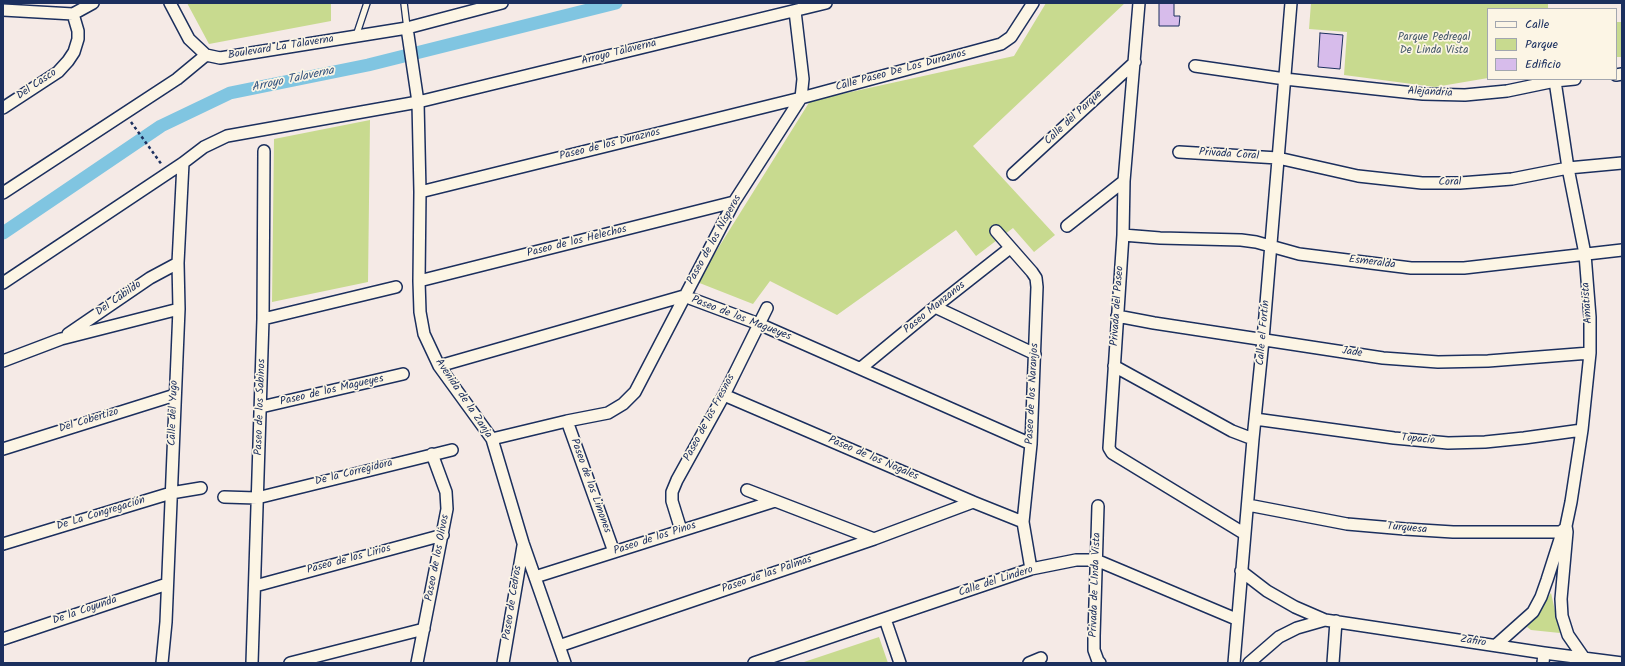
<!DOCTYPE html>
<html>
<head>
<meta charset="utf-8">
<style>
  body { margin:0 }
  #map { position:relative; width:1625px; height:666px; overflow:hidden; background:#f5eae6; font-family:Kalam,sans-serif }
  canvas { display:block }
  .frame { position:absolute; inset:0; border:4px solid #1b2f5e; pointer-events:none }
  .legend { position:absolute; left:1487px; top:8px; width:130px; height:72px; box-sizing:border-box; background:#fcf5e5; border:1px solid #a2a6af; margin:0; padding:5px 7px; list-style:none; font-size:12px; color:#1b2f5e }
  .legend li { display:flex; align-items:center; gap:8px; height:20px }
  .legend b { width:20px; border:1px solid #a2a6af }
</style>
</head>
<body>
<div id="map">
<canvas width="1625" height="666"></canvas>
<div class="frame"></div>
<ul class="legend">
<li><b style="height:5px;background:#fcf5e5"></b>Calle</li>
<li><b style="height:11px;background:#c8da8f"></b>Parque</li>
<li><b style="height:11px;background:#d7bceb"></b>Edificio</li>
</ul>
</div>
<script>
const g = document.querySelector('canvas').getContext('2d');
g.lineJoin = 'round';
function paint(path, color) { g.fillStyle = color; g.fill(path, 'evenodd'); }
const toPath = rows => new Path2D(rows.map(r => 'M' + r).join(''));
function stroke(path, color, width, dash) { g.strokeStyle = color; g.lineWidth = width; g.lineCap = dash ? 'butt' : 'round'; g.setLineDash(dash || []); g.stroke(path); }
function write(font, color, halo, rows, align = 'center') {
  g.font = font + ' Kalam,sans-serif'; g.lineWidth = 3.5; g.setLineDash([]); g.textBaseline = 'middle'; g.strokeStyle = halo; g.fillStyle = color; for (const [text, x, y, turn = 0] of rows) {
    g.save(); g.translate(x, y); g.rotate((+turn || 0) * Math.PI / 180); g.textAlign = isNaN(turn) ? turn : align; if (halo) g.strokeText(text, 0, 0); g.fillText(text, 0, 0); g.restore();
  }
}
const green = toPath([
  [187,3,331,3,331,21,209,44],
  [1046,3,1125,3,973,146,1055,235,1034,252,1013,228,976,256,956,230,837,315,770,281,753,304,697,282,810,101,1014,56],
  [1311,3,1548,3,1548,9,1488,9,1488,78,1435,87,1344,75,1347,32,1309,29],
  [1616,22,1622,22,1622,57,1616,57],
  [370,120,368,282,272,302,274,139],
  [1551,593,1560,633,1531,630,1527,627],
  [879,637,888,663,801,663]
]);
const canal = toPath([
  [3,233,161,126,230,93,368,65,616,3]
]);
const building = toPath([
  [1159,3,1174,3,1174,16,1180,16,1179,26,1159,26,1159,3],
  [1320,33,1343,35,1340,69,1318,67,1320,33]
]);
const path = toPath([
  [131,122,162,165]
]);
const service = toPath([
  [404,3,407,28],
  [356,36,367,3]
]);
const minor = toPath([
  [170,3,189,39,206,55],
  [1139,3,1124,181,1123,235,1109,448,1112,453,1245,534],
  [3,10,73,14],
  [73,14,93,3],
  [407,28,418,102,420,192,419,281,420,312,424,334,439,366,492,439,523,543,565,663],
  [206,55,220,58,407,28,502,3],
  [1195,66,1285,79,1376,89,1423,94,1465,95,1507,91,1555,81,1575,79],
  [1616,75,1622,74],
  [1555,81,1568,168,1585,254,1590,317,1590,353,1582,430,1571,502,1566,526,1567,532,1561,599,1562,616,1568,635,1584,658],
  [3,108,58,72,68,61,74,52,78,39,78,31,73,14],
  [1179,152,1278,158,1358,176,1422,183,1460,183,1512,179,1568,168,1622,163],
  [1013,174,1135,62],
  [420,192,801,98,1001,44,1011,37,1033,3],
  [3,193,177,79,206,55],
  [1067,226,1124,181],
  [996,231,1032,272,1036,278,1037,287,1031,444,1023,522,1031,569],
  [1123,235,1160,238,1241,240,1256,242,1299,254,1411,268,1464,268,1622,250],
  [419,281,734,202],
  [3,283,183,163,204,147,227,136,418,102,826,3],
  [935,307,1035,354],
  [1117,316,1154,323,1383,358,1438,362,1488,361,1590,353],
  [263,319,396,287],
  [68,334,150,278,178,263],
  [3,361,61,339,179,309],
  [439,366,684,296,759,324,1031,444],
  [1114,366,1232,431,1253,439],
  [861,368,935,307,1010,248],
  [724,395,973,502,1023,522],
  [261,407,403,374],
  [1255,419,1394,438,1448,443,1485,442,1524,438,1582,430],
  [567,421,614,552],
  [492,439,567,421,608,413,623,404,635,392,734,202,801,98,803,79,795,11],
  [3,449,175,395],
  [747,490,874,539],
  [224,497,257,498,452,450],
  [1248,505,1347,524,1405,529,1453,532,1567,532],
  [1098,506,1094,636,1094,650,1098,661,1100,663],
  [681,530,672,501,672,492,677,480,724,395,767,308],
  [3,544,171,493,201,488],
  [1241,571,1267,591,1295,607,1325,620,1544,653,1622,663],
  [535,577,775,501],
  [255,586,443,535],
  [885,619,900,663],
  [3,639,167,584],
  [1496,645,1533,612,1541,597,1547,580,1563,530],
  [559,646,874,539,973,502],
  [162,663,166,622,179,309,178,263,183,163],
  [252,663,263,319,264,151],
  [290,663,424,629],
  [417,663,447,509,446,492,432,454],
  [503,663,523,546],
  [754,663,1031,569,1076,560,1096,560,1236,619],
  [1029,663,1041,658],
  [1234,663,1253,439,1263,340,1291,3],
  [1249,663,1279,637,1297,628,1325,620],
  [1333,663,1336,621],
  [1543,663,1544,653]
]);
const parkNames = [
  ["Parque Pedregal",1434,38],
  ["De Linda Vista",1434,51]
];
const streetNames = [
  ["Boulevard La Talaverna",281,48,-9],
  ["Arroyo Talaverna",619,53,-14],
  ["Calle Paseo De Los Duraznos",901,71,-15],
  ["Del Casco",37,85,-34],
  ["Alejandria",1430,93,3],
  ["Calle del Parque",1074,118,-43],
  ["Paseo de los Duraznos",610,145,-14],
  ["Privada Coral",1229,155,4],
  ["Coral",1450,183,-1],
  ["Paseo de los Nísperos",715,240,-61],
  ["Paseo de los Helechos",577,242,-14],
  ["Esmeralda",1372,263,7],
  ["Del Cabildo",119,299,-35],
  ["Amatista",1588,303,-94],
  ["Privada del Paseo",1118,306,-86],
  ["Paseo Manzanos",935,308,-39],
  ["Paseo de los Magueyes",741,319,21],
  ["Calle el Fortín",1264,333,-85],
  ["Jade",1352,353,8],
  ["Paseo de los Magueyes",332,391,-13],
  ["Paseo de los Naranjos",1033,394,-87],
  ["Avenida de la Zanja",463,399,56],
  ["Paseo de los Sabinos",261,407,-88],
  ["Calle del Yugo",174,413,-88],
  ["Paseo de los Fresnos",710,418,-62],
  ["Del Cobertizo",89,421,-17],
  ["Topacio",1418,440,5],
  ["Paseo de los Nogales",873,459,23],
  ["De la Corregidora",354,473,-14],
  ["Paseo de los Limones",590,486,70],
  ["De La Congregación",101,514,-17],
  ["Turquesa",1407,529,5],
  ["Paseo de los Pinos",655,539,-18],
  ["Paseo de los Olivos",438,558,-79],
  ["Paseo de los Lirios",349,560,-15],
  ["Paseo de las Palmas",767,575,-19],
  ["Calle del Lindero",996,582,-18],
  ["Privada de LInda Vista",1096,585,-88],
  ["Paseo de Cedros",513,603,-81],
  ["De la Coyunda",85,611,-19],
  ["Zafiro",1473,642,9]
];
const waterNames = [
  ["Arroyo Talaverna",293,80,-12]
];
paint(green, '#c8da8f');
stroke(canal, '#80c5e1', 13);
paint(building, '#d7bceb');
stroke(building, '#1b2f5e', 1);
stroke(service, '#1b2f5e', 8);
stroke(minor, '#1b2f5e', 14);
stroke(path, '#1b2f5e', 2.5, [3, 3]);
stroke(service, '#fcf5e5', 5.5);
stroke(minor, '#fcf5e5', 11);
write('11px', '#465a6a', '#fcf5e5', parkNames);
write('11px', '#1b2f5e', '#fcf5e5', streetNames);
write('italic 12px', '#34547f', '#fcf5e5', waterNames);
</script>
</body>
</html>
